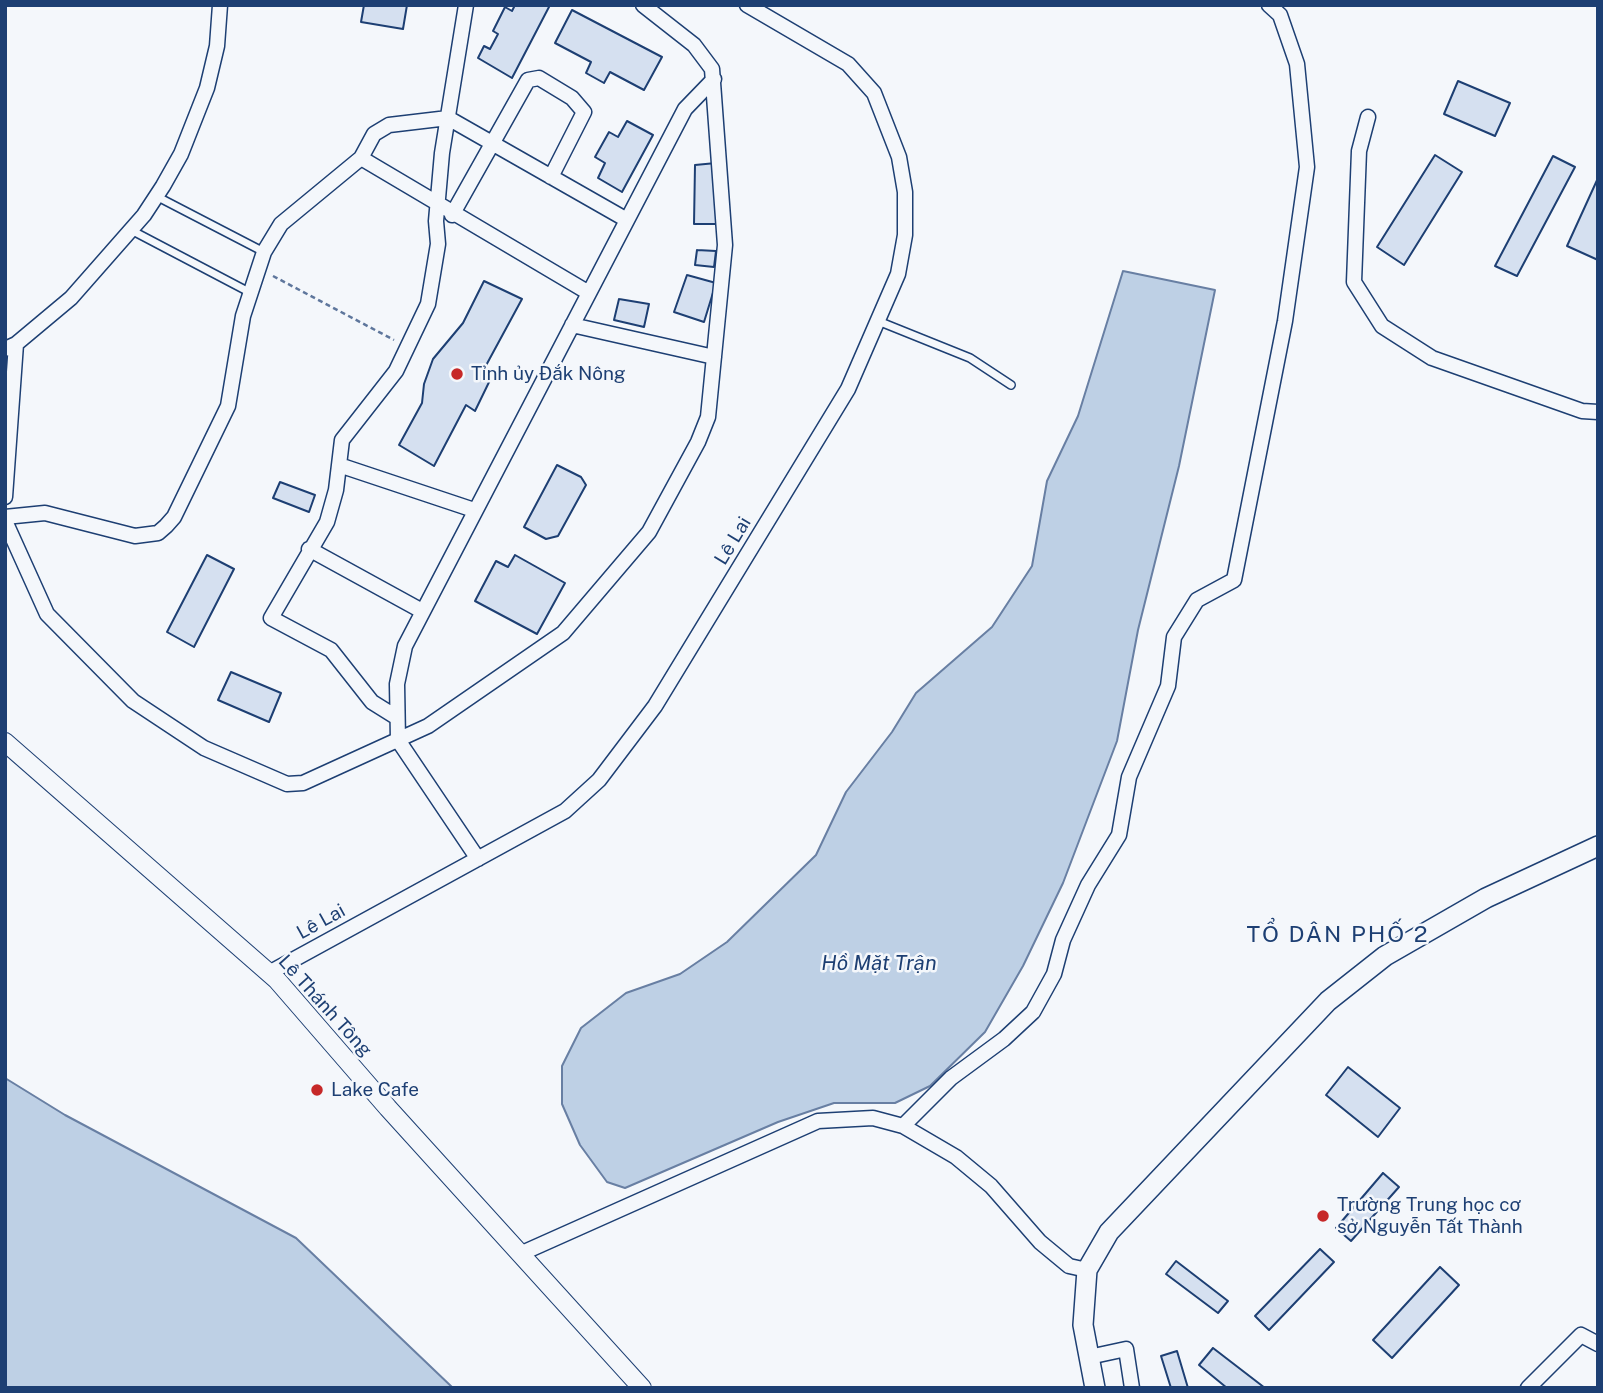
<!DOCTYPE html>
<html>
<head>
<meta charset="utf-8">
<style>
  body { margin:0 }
  #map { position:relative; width:1603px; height:1393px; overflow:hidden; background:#f4f7fb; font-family:"Public Sans",sans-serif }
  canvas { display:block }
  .frame { position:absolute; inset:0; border:7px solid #1d3f73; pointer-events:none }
</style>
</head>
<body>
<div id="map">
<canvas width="1603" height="1393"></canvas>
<div class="frame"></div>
</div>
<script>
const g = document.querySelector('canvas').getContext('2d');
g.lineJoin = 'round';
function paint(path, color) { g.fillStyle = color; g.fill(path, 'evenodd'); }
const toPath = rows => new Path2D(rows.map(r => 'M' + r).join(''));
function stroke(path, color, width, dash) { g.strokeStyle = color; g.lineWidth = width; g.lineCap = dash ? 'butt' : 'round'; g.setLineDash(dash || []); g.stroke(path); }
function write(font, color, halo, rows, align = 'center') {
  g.font = font + ' "Public Sans",sans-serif'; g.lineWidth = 5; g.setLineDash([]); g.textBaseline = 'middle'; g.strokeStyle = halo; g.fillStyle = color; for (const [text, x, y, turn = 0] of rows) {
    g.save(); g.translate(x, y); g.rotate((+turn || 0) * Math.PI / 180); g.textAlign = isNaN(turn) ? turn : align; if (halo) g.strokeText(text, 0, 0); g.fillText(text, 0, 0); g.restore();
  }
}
const water = toPath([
  [1123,271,1215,290,1179,466,1138,630,1117,741,1063,883,1023,966,985,1032,930,1086,895,1103,834,1103,778,1122,625,1188,607,1182,580,1145,562,1104,562,1066,581,1028,626,993,680,974,727,942,816,855,846,792,892,732,916,693,992,627,1032,566,1047,481,1078,416,1123,271],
  [5,1078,65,1115,296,1238,453,1388,5,1388,5,1078]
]);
const building = toPath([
  [364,5,407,5,403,29,361,22,364,5],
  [515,5,550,5,512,78,478,58,484,46,490,49,498,34,493,31,505,7,512,11,515,5],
  [572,10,662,57,644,90,610,72,604,83,586,73,591,62,555,43,572,10],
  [1458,81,1510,103,1495,136,1444,114,1458,81],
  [627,121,653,135,622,192,598,178,605,163,595,157,609,132,618,137,627,121],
  [1435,155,1462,172,1404,265,1377,247,1435,155],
  [1553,156,1575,167,1517,276,1495,266,1553,156],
  [716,163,717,224,694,224,695,165,716,163],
  [1598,178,1598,260,1567,246,1598,178],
  [697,250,716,251,714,267,695,265,697,250],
  [687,275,716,283,704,322,674,312,687,275],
  [484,281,522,299,483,371,492,376,475,411,466,405,434,466,399,445,422,403,424,384,433,359,463,323,484,281],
  [619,299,649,304,644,327,614,320,619,299],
  [557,465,581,477,586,485,558,536,546,539,524,527,557,465],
  [280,482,315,495,309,512,273,498,280,482],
  [207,555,234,569,194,647,167,632,207,555],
  [515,555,565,583,537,634,475,601,496,561,508,567,515,555],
  [231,672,281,693,269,722,218,700,231,672],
  [1348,1067,1400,1108,1378,1137,1326,1095,1348,1067],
  [1383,1173,1399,1187,1351,1241,1336,1228,1383,1173],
  [1320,1249,1334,1262,1269,1330,1255,1316,1320,1249],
  [1176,1261,1228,1301,1218,1313,1166,1274,1176,1261],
  [1440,1267,1459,1285,1392,1358,1373,1340,1440,1267],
  [1213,1348,1265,1388,1227,1388,1199,1365,1213,1348],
  [1177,1351,1188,1388,1171,1388,1161,1356,1177,1351]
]);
const path = toPath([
  [273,276,394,340]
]);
const service = toPath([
  [156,196,264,252],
  [131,230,249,292],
  [878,321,970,358,1011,385]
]);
const minor = toPath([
  [1368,117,1359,151,1354,282,1382,326,1432,358,1582,411,1598,412],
  [361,158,589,293],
  [452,215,528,80,539,78,572,98,584,112,551,177],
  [572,325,714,357],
  [5,349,16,344,71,298,144,215,163,186,181,154,207,88,217,46,220,5],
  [339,465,474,510],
  [5,497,16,344],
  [5,517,45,513,135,536,158,533,166,526,174,517,228,406,243,316,264,252,281,224,361,158,374,134,389,125,448,118,627,220],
  [5,521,47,614,133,701,204,748,287,784,303,783,428,726,563,633,649,532,698,442,708,417,725,245,712,69,694,45,643,5],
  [309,549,422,611],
  [396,717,372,702,331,650,271,618,327,522,336,490,342,440,396,371,428,304,438,244,436,221,442,153,466,5],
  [478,859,398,740,397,684,405,646,685,109,714,79],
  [269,973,565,811,599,780,655,706,848,389,898,274,905,235,905,192,899,157,874,93,848,64,747,5],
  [903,1126,951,1078,1004,1039,1033,1012,1054,974,1063,940,1088,885,1119,835,1129,777,1168,686,1174,637,1197,600,1234,580,1285,321,1307,167,1297,64,1280,15,1269,5],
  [520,1254,818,1121,873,1118,903,1126,956,1157,991,1186,1040,1242,1069,1266,1087,1270],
  [1089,1357,1126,1349,1132,1388],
  [1528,1388,1581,1335,1598,1344]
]);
const tertiary = toPath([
  [5,742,277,980,388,1108,642,1388]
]);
const secondary = toPath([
  [1095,1388,1083,1325,1087,1270,1109,1232,1328,1001,1385,956,1486,898,1598,846]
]);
const markers = [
  [457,374,7,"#c62828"],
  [317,1090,7,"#c62828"],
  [1323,1216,7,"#c62828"]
];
const poiNames = [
  ["Tỉnh ủy Đắk Nông",471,374],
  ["Lake Cafe",331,1090],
  ["Trường Trung học cơ",1337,1205],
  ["sở Nguyễn Tất Thành",1337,1227]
];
const streetNames = [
  ["Lê Lai",733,541,-59],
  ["Lê Lai",321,922,-29],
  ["Lê Thánh Tông",325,1006,48]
];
const waterNames = [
  ["Hồ Mặt Trận",879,964]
];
const quarterNames = [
  ["TỔ DÂN PHỐ 2",1338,935]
];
paint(water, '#bed0e5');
stroke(water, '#687fa3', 2);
paint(building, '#d5e0f0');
stroke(building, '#1d3f73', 2);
stroke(service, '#1d3f73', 10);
stroke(minor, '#1d3f73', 17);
stroke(tertiary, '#1d3f73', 20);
stroke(secondary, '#1d3f73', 22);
stroke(path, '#5e769c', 2.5, [5, 3.5]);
stroke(service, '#f4f7fb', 7);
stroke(minor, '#f4f7fb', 14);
stroke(tertiary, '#f4f7fb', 18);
stroke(secondary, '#f4f7fb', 19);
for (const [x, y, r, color] of markers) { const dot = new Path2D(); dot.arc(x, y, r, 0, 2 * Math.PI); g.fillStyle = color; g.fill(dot); stroke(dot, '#f4f7fb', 2.5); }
write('19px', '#1d3f73', '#f4f7fb', poiNames, 'left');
write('19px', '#1d3f73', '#f4f7fb', streetNames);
write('italic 21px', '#1d3f73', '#f4f7fb', waterNames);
g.letterSpacing = '2px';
write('23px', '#1d3f73', '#f4f7fb', quarterNames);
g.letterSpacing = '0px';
</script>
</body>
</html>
